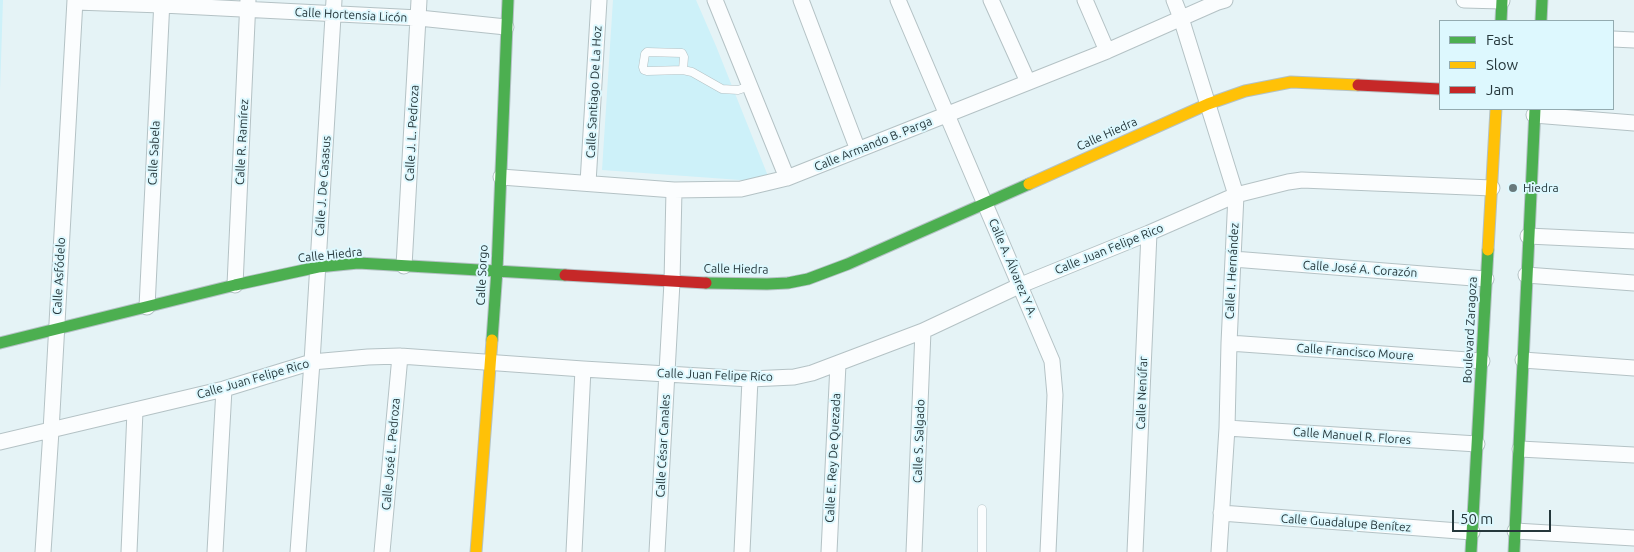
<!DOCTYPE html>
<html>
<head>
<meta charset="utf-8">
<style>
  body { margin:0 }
  #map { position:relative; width:1634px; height:552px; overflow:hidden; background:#e5f3f6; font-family:Ubuntu,sans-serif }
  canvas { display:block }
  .legend { position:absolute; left:1439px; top:20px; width:175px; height:90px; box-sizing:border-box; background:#ddf8fe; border:1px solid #93abb0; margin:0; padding:6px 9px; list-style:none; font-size:15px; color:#25373b }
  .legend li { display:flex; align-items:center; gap:10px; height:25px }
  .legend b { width:25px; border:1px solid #93abb0 }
  .scale { position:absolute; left:1452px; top:510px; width:99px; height:22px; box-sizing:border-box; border:2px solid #25373b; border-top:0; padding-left:6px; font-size:15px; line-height:18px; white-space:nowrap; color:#25373b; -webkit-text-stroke:4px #ddf8fe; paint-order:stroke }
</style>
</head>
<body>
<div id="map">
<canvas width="1634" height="552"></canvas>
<ul class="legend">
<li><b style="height:6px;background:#4caf50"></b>Fast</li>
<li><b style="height:6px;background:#ffc107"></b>Slow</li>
<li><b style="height:6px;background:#c62828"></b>Jam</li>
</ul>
<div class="scale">50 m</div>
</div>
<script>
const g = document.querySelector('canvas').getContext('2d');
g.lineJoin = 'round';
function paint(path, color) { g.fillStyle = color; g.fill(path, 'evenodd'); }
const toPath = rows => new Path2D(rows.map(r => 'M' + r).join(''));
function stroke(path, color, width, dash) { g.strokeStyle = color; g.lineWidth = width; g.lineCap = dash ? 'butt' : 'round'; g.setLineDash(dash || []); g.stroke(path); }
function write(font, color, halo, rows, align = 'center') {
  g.font = font + ' Ubuntu,sans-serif'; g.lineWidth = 4; g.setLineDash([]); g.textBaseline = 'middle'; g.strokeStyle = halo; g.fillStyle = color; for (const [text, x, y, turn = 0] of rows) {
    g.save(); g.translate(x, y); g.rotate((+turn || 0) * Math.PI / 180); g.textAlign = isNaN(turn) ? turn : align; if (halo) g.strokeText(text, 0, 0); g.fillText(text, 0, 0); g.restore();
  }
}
const built = toPath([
  [0,0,3,0,0,91],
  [613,0,696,0,716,46,768,176,754,181,602,170]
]);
const lane = toPath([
  [683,70,684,57,682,53,647,52,645,54,643,67,644,70,647,71,683,70,692,72,722,89,738,90,750,86],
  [982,552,982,509]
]);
const street = toPath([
  [715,0,787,178],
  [801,0,858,150],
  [898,0,1052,361,1055,395,1048,552],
  [991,0,1028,82],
  [1085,0,1107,51],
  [1174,0,1181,18,1236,195,1229,343,1227,428,1219,552],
  [1464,0,1502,1],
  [75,2,162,5,419,18,506,27],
  [1613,39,1634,40],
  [1534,115,1634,123],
  [501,177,674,190,741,189,787,178,1107,51,1218,2,1225,0],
  [588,183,599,0],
  [1528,236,1634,241],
  [1233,259,1486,279],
  [404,266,419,0],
  [1526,275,1634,283],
  [235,285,248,0],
  [147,307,162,0],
  [1229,343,1482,361],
  [1523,360,1634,368],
  [1227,428,1477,444],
  [0,442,224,389,312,362,368,357,400,356,583,369,750,379,794,377,812,373,923,331,1021,285,1149,233,1236,195,1288,182,1302,180,1492,188],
  [1520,449,1634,455],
  [1221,513,1472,532],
  [1515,531,1634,538],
  [43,552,51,431,75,0],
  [129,552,135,411],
  [215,552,224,389],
  [298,552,312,362,334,0],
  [382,552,400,356],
  [574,552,583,369],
  [657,552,672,282,674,190],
  [742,552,750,379],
  [829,552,838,364],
  [914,552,923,331],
  [1135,552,1149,233]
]);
const fast = toPath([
  [1501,21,1502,0],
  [1541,21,1542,0],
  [706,283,767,284,788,283,808,279,848,264,1029,184],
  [492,340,497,270,508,0],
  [0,343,235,285,318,267,358,263,565,275],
  [1471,552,1488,250],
  [1514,552,1535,109]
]);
const slow = toPath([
  [1029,184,1208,104,1245,91,1291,82,1358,85],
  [1488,250,1496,109],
  [476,552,492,340]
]);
const jam = toPath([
  [1358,85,1440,89],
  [565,275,706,283]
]);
const markers = [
  [1513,188,5,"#68797c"]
];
const streetNames = [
  ["Calle Hortensia Licón",351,15,3],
  ["Calle Santiago De La Hoz",594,92,-87],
  ["Calle J. L. Pedroza",412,133,-87],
  ["Calle Hiedra",1107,134,-24],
  ["Calle R. Ramírez",242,142,-87],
  ["Calle Armando B. Parga",873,144,-22],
  ["Calle Sabela",154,153,-87],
  ["Calle J. De Casasus",323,186,-86],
  ["Calle Juan Felipe Rico",1109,249,-22],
  ["Calle Hiedra",330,255,-6],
  ["Calle A. Álvarez Y A.",1013,268,67],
  ["Calle Hiedra",736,269,1],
  ["Calle José A. Corazón",1360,269,4],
  ["Calle I. Hernández",1232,271,-87],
  ["Calle Sorgo",482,275,-87],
  ["Calle Asfódelo",59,276,-87],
  ["Boulevard Zaragoza",1470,330,-87],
  ["Calle Francisco Moure",1355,352,4],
  ["Calle Juan Felipe Rico",715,375,2],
  ["Calle Juan Felipe Rico",253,379,-16],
  ["Calle Nenúfar",1142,393,-88],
  ["Calle Manuel R. Flores",1352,436,4],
  ["Calle S. Salgado",919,441,-88],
  ["Calle César Canales",663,446,-87],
  ["Calle José L. Pedroza",391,454,-85],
  ["Calle E. Rey De Quezada",833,458,-87],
  ["Calle Guadalupe Benítez",1346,523,4]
];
const poiNames = [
  ["Hiedra",1523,188]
];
paint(built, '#cdf1f9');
stroke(lane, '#b4c2c5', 9);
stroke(street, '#b4c2c5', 17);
stroke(fast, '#b4c2c5', 13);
stroke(slow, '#b4c2c5', 13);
stroke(jam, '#b4c2c5', 13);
stroke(lane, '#fbfdfe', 8);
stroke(street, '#fbfdfe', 15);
stroke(fast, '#4caf50', 11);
stroke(slow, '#ffc107', 11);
stroke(jam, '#c62828', 11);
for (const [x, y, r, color] of markers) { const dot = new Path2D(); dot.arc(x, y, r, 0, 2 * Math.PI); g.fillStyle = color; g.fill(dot); stroke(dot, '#ddf8fe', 2); }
write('12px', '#25373b', '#ddf8fe', streetNames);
write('12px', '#25373b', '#ddf8fe', poiNames, 'left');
</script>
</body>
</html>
